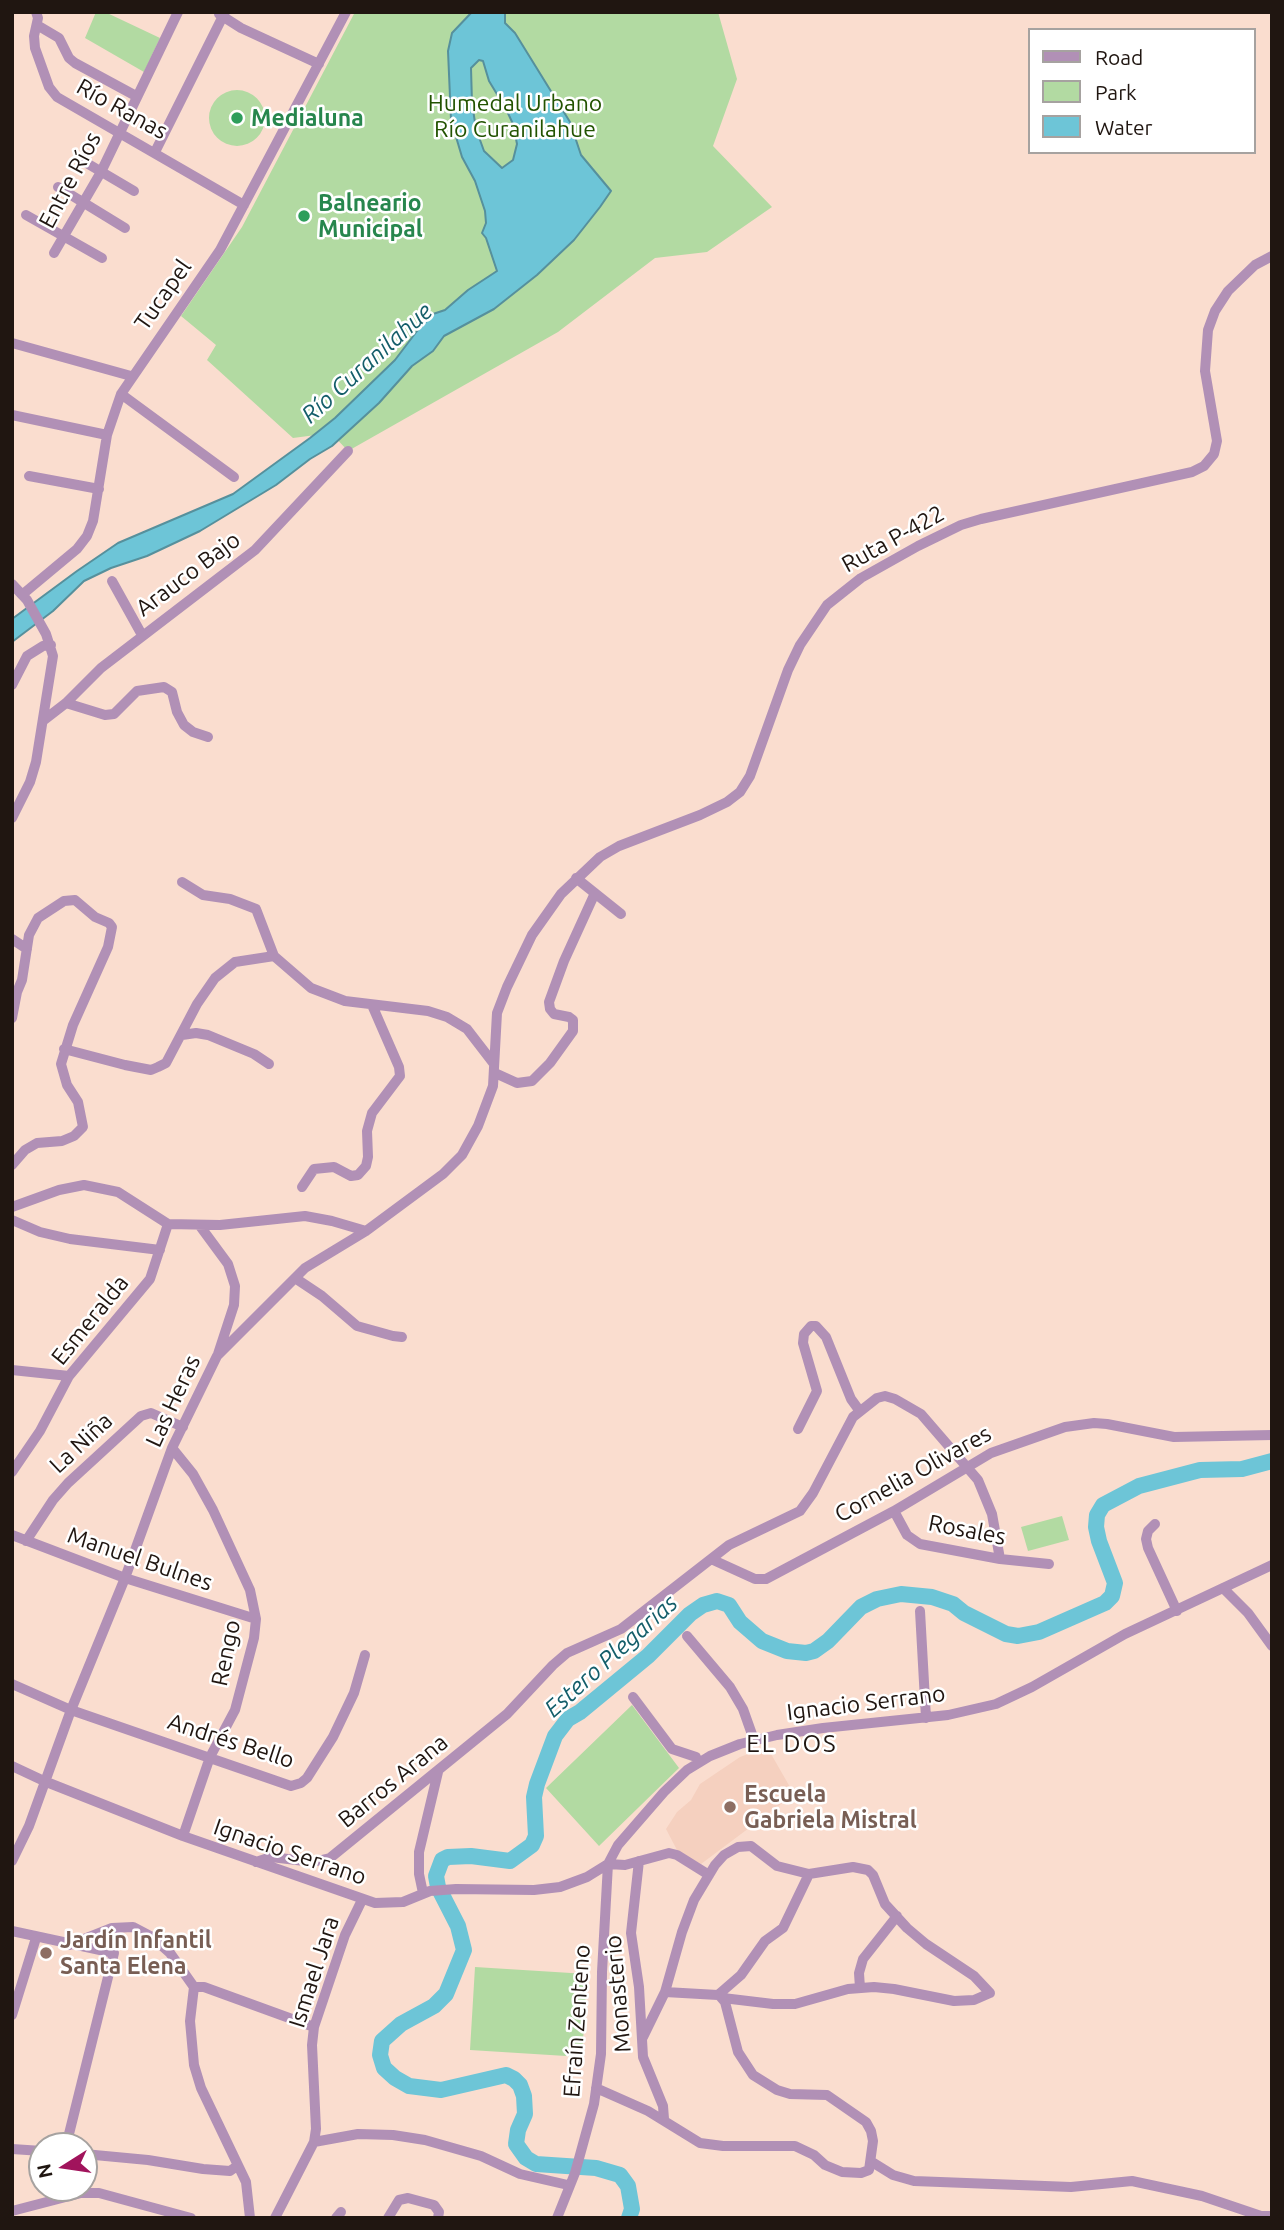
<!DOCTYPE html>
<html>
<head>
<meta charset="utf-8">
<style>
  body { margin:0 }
  #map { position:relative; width:1284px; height:2230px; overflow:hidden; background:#faddcf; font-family:Ubuntu,sans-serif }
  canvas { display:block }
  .frame { position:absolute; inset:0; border:14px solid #201611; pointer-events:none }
  .legend { position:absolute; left:1028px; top:28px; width:228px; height:126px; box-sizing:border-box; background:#fff; border:2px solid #a6a2a0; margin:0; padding:9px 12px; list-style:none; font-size:21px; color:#201611 }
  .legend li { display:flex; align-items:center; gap:14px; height:35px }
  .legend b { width:35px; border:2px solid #a6a2a0 }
  .north { position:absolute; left:28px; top:2132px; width:70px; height:70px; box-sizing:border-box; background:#fff; border:2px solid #a6a2a0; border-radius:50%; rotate:258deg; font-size:19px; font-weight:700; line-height:28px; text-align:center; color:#201611 }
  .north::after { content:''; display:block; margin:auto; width:24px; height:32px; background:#a1145c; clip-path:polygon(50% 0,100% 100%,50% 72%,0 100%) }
</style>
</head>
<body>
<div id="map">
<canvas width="1284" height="2230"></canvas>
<div class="frame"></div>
<ul class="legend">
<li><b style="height:9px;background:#b190b6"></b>Road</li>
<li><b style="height:19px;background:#b2daa2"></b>Park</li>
<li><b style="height:19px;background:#6dc5d7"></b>Water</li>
</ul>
<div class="north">N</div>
</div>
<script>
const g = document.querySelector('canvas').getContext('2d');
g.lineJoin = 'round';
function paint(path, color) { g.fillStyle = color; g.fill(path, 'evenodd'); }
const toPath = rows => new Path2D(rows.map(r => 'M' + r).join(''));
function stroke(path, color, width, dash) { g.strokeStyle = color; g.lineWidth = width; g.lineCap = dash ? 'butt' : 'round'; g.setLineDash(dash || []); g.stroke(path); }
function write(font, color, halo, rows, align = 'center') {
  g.font = font + ' Ubuntu,sans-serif'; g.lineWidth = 5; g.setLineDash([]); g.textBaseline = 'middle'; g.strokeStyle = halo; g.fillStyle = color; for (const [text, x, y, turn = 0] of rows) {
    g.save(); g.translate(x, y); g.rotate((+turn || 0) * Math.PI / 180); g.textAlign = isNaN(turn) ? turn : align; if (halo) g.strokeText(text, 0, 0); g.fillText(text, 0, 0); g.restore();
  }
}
const built = toPath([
  [767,1747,790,1787,785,1801,701,1864,678,1852,666,1829,677,1812,691,1800,700,1784,740,1757]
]);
const green = toPath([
  [96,12,105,12,160,38,144,72,85,38],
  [355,12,718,12,737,79,713,146,772,207,707,252,655,258,558,332,348,451,331,433,293,438,207,360,216,345,181,316,242,227],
  '209 118a28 28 0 1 1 56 0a28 28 0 1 1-56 0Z',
  [1062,1516,1069,1540,1028,1551,1021,1527],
  [632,1705,679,1768,599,1846,546,1788],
  [475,1967,587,1974,582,2057,470,2050]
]);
const water = toPath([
  [472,12,505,12,505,23,515,33,570,122,581,155,611,191,600,207,574,240,537,275,494,309,444,336,433,351,412,366,379,403,332,446,310,459,276,485,200,531,147,556,111,568,84,581,53,611,12,642,12,619,77,571,118,543,233,494,310,438,335,418,395,360,417,331,433,314,445,310,468,290,497,271,486,238,482,233,486,223,485,211,475,181,462,157,451,120,448,51,452,33,472,12],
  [479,60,483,61,489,81,506,109,513,124,517,144,513,160,502,168,484,151,476,129,472,103,471,68,479,60]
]);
const river = toPath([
  [629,2218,632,2209,628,2186,620,2175,596,2168,536,2164,526,2158,516,2144,518,2130,525,2114,524,2096,520,2085,514,2079,506,2075,441,2090,409,2086,395,2078,384,2068,380,2055,382,2041,401,2024,434,2006,446,1994,464,1950,458,1926,438,1887,436,1876,442,1860,448,1857,471,1856,510,1861,532,1845,536,1836,534,1797,537,1784,555,1736,568,1719,580,1712,648,1656,690,1614,703,1605,717,1601,729,1605,740,1622,762,1641,787,1651,806,1653,814,1651,828,1641,861,1607,877,1599,901,1594,932,1597,953,1604,964,1613,1006,1634,1018,1636,1039,1632,1105,1603,1112,1596,1115,1583,1099,1541,1096,1527,1097,1515,1103,1505,1139,1486,1200,1470,1242,1469,1272,1461]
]);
const minor = toPath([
  [36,12,38,18,34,36,35,48,49,87,57,97,244,205],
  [219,14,241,28,319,64],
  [37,25,59,38,69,58,75,63,136,96],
  [155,152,225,12],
  [78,158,134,191],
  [58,187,125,228],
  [26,215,102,258],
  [54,253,101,172,178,12],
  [12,343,131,376],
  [121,394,234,477],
  [12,415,107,435],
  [29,476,99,489],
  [112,581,142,635],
  [12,584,27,600,46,634,53,656,36,762,30,782,12,818],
  [23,594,77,549,87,536,93,521,107,435,121,394,220,250,346,12],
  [12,685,27,656,43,646,51,645],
  [66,703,105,715,114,714,137,691,164,687,172,692,177,712,184,725,193,732,208,737],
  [44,720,66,703,101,668,255,550,348,451],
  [576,878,621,914],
  [182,882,203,895,230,899,256,909,274,956],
  [12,939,27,949],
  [12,1018,17,992,22,980,29,935,38,918,64,901,75,900,95,917,109,923,112,927,108,947,73,1025,61,1064,67,1085,78,1102,83,1127,74,1136,62,1141,37,1143,25,1150,12,1165],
  [182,1035,196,1033,208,1035,254,1054,269,1064],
  [64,1049,125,1065,151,1070,158,1067,166,1063,197,1004,215,978,235,962,274,956,311,988,345,1001,428,1011,447,1017,467,1029,494,1064],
  [495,1073,517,1083,532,1081,550,1063,573,1031,573,1020,569,1017,554,1014,550,1009,549,1002,564,961,595,893],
  [302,1187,314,1169,334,1167,351,1176,358,1175,366,1166,368,1157,367,1131,372,1113,400,1076,399,1067,372,1005],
  [12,1207,59,1190,84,1185,118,1192,168,1224,220,1225,305,1216,332,1221,366,1231],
  [12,1220,40,1232,70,1239,160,1250],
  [200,1226,228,1264,235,1286,234,1305,218,1354],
  [295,1278,322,1296,357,1326,393,1336,402,1337],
  [12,1370,69,1376],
  [798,1429,817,1391,803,1343,804,1334,811,1326,816,1326,826,1337,851,1399,859,1410],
  [172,1448,193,1474,213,1510,250,1590,256,1619,254,1638,235,1710,210,1757,183,1836],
  [12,1472,40,1431,69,1376,150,1279,168,1224],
  [894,1511,907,1535,920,1544,1000,1559,1049,1564],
  [1155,1524,1148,1531,1146,1539,1148,1548,1177,1611],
  [12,1535,125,1578,256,1619],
  [26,1541,53,1500,68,1483,141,1416,151,1413,183,1427],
  [711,1559,755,1579,766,1579,894,1511,991,1453,1065,1427,1094,1423,1107,1424,1174,1437,1272,1435],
  [1223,1588,1248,1613,1272,1646],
  [920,1611,926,1718],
  [687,1636,730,1687,743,1709,754,1740],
  [12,1684,71,1710,291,1786,301,1783,307,1778,333,1737,354,1693,365,1655],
  [633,1697,672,1749,696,1757,698,1762],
  [12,1766,44,1781,183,1836,375,1903,403,1902,430,1891,456,1889,534,1890,560,1887,587,1877,608,1864,618,1845,664,1792,687,1770,710,1756,740,1744,777,1735,823,1728,948,1715,996,1704,1032,1687,1125,1634,1272,1565],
  [12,1861,29,1826,71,1710,125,1578,172,1448,217,1356,305,1268,366,1231,443,1174,462,1155,478,1126,493,1086,497,1013,507,987,532,935,561,894,600,857,619,846,700,815,727,802,740,792,750,776,788,670,800,645,827,605,861,578,918,546,961,525,981,519,1192,472,1204,466,1214,454,1217,441,1205,371,1208,330,1215,311,1228,291,1255,265,1272,256],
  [639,1861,631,1933,639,1987,643,2057,663,2106,664,2119],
  [256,1862,271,1857,313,1862,330,1858,507,1714,553,1665,567,1653,621,1629,729,1545,800,1511,813,1493,853,1417,877,1398,885,1396,895,1399,921,1414,978,1480,992,1514,1000,1559],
  [423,1893,419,1874,419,1852,438,1772],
  [12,1931,114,1953,66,2146],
  [69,1945,112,1928,133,1927,152,1937,170,1953,194,1987],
  [194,1987,190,2021,194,2065,201,2088,246,2182,250,2218],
  [194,1987,204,1987,314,2027],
  [860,1988,859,1973,863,1959,897,1916],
  [665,1992,718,1995],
  [718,1995,741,1975,765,1941,783,1928,809,1874],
  [12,2015,36,1938],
  [643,2037,665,1992,682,1932,694,1900,715,1865,724,1855,738,1847,751,1846,777,1866,809,1874,853,1867,868,1870,873,1875,885,1904,907,1928,926,1944,974,1976,990,1993,974,2000,954,2001,894,1989,874,1987,848,1989,795,2004,773,2004,723,1998],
  [596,2088,648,2111,700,2143,723,2146,795,2146,814,2155,825,2165,842,2172,861,2173,869,2170,873,2141,871,2131,866,2122,827,2095,790,2094,777,2090,753,2075,738,2052,725,2002,719,1995],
  [314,2142,358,2134,393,2135,425,2140,481,2156,520,2174,568,2185],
  [12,2149,42,2151],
  [84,2154,148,2160,203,2169,230,2171,237,2166],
  [872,2162,893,2175,914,2181,1071,2187,1132,2181,1202,2196,1261,2216,1272,2216],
  [12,2211,81,2193,99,2193,191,2218],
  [275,2218,314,2142,316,2129,312,2045,314,2027,345,1935,362,1900],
  [336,2218,341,2212],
  [388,2218,399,2200,408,2198,434,2205,439,2212,438,2218],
  [557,2218,575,2173,594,2104,601,2054,602,1972,608,1864,625,1865,669,1853,677,1855,709,1875]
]);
const markers = [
  [237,118,7,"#2e9e5b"],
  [304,216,7,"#2e9e5b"],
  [730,1807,7,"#8d6e63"],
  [46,1953,7,"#8d6e63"]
];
const parkNames = [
  ["Humedal Urbano",515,103],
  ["Río Curanilahue",515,129]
];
const streetNames = [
  ["Río Ranas",122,109,29],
  ["Entre Ríos",70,180,-62],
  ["Tucapel",163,295,-55],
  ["Ruta P-422",893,539,-29],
  ["Arauco Bajo",188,574,-37],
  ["Esmeralda",90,1320,-51],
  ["Las Heras",173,1401,-65],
  ["La Niña",81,1443,-43],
  ["Cornelia Olivares",913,1474,-29],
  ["Rosales",967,1530,11],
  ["Manuel Bulnes",140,1559,19],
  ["Rengo",226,1653,-78],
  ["Ignacio Serrano",866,1703,-7],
  ["Andrés Bello",231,1741,18],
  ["Barros Arana",393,1781,-39],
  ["Ignacio Serrano",290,1852,19],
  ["Ismael Jara",314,1972,-72],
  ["Monasterio",618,1994,-95],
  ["Efraín Zenteno",577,2021,-86]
];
const leisureNames = [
  ["Medialuna",251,118],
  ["Balneario",318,203],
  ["Municipal",318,229]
];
const educationNames = [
  ["Escuela",744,1794],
  ["Gabriela Mistral",744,1820],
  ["Jardín Infantil",60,1940],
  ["Santa Elena",60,1966]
];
const waterNames = [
  ["Río Curanilahue",367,363,-42],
  ["Estero Plegarias",611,1656,-42]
];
const neighbourhoodNames = [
  ["EL DOS",792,1744]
];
paint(built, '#f5d0bf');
paint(green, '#b2daa2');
paint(water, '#6dc5d7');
stroke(water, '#56909c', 2);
stroke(river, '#6dc5d7', 16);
stroke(minor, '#b190b6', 10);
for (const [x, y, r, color] of markers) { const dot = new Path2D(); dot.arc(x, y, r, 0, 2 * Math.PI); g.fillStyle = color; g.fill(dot); stroke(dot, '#fff', 2.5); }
write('23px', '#225301', '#fff', parkNames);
write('23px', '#201611', '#fff', streetNames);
write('bold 23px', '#27864d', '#fff', leisureNames, 'left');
write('bold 23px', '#785e54', '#fff', educationNames, 'left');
write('italic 24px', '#145e6a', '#fff', waterNames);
g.letterSpacing = '2px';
write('24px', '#201611', '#fff', neighbourhoodNames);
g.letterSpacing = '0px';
</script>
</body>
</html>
